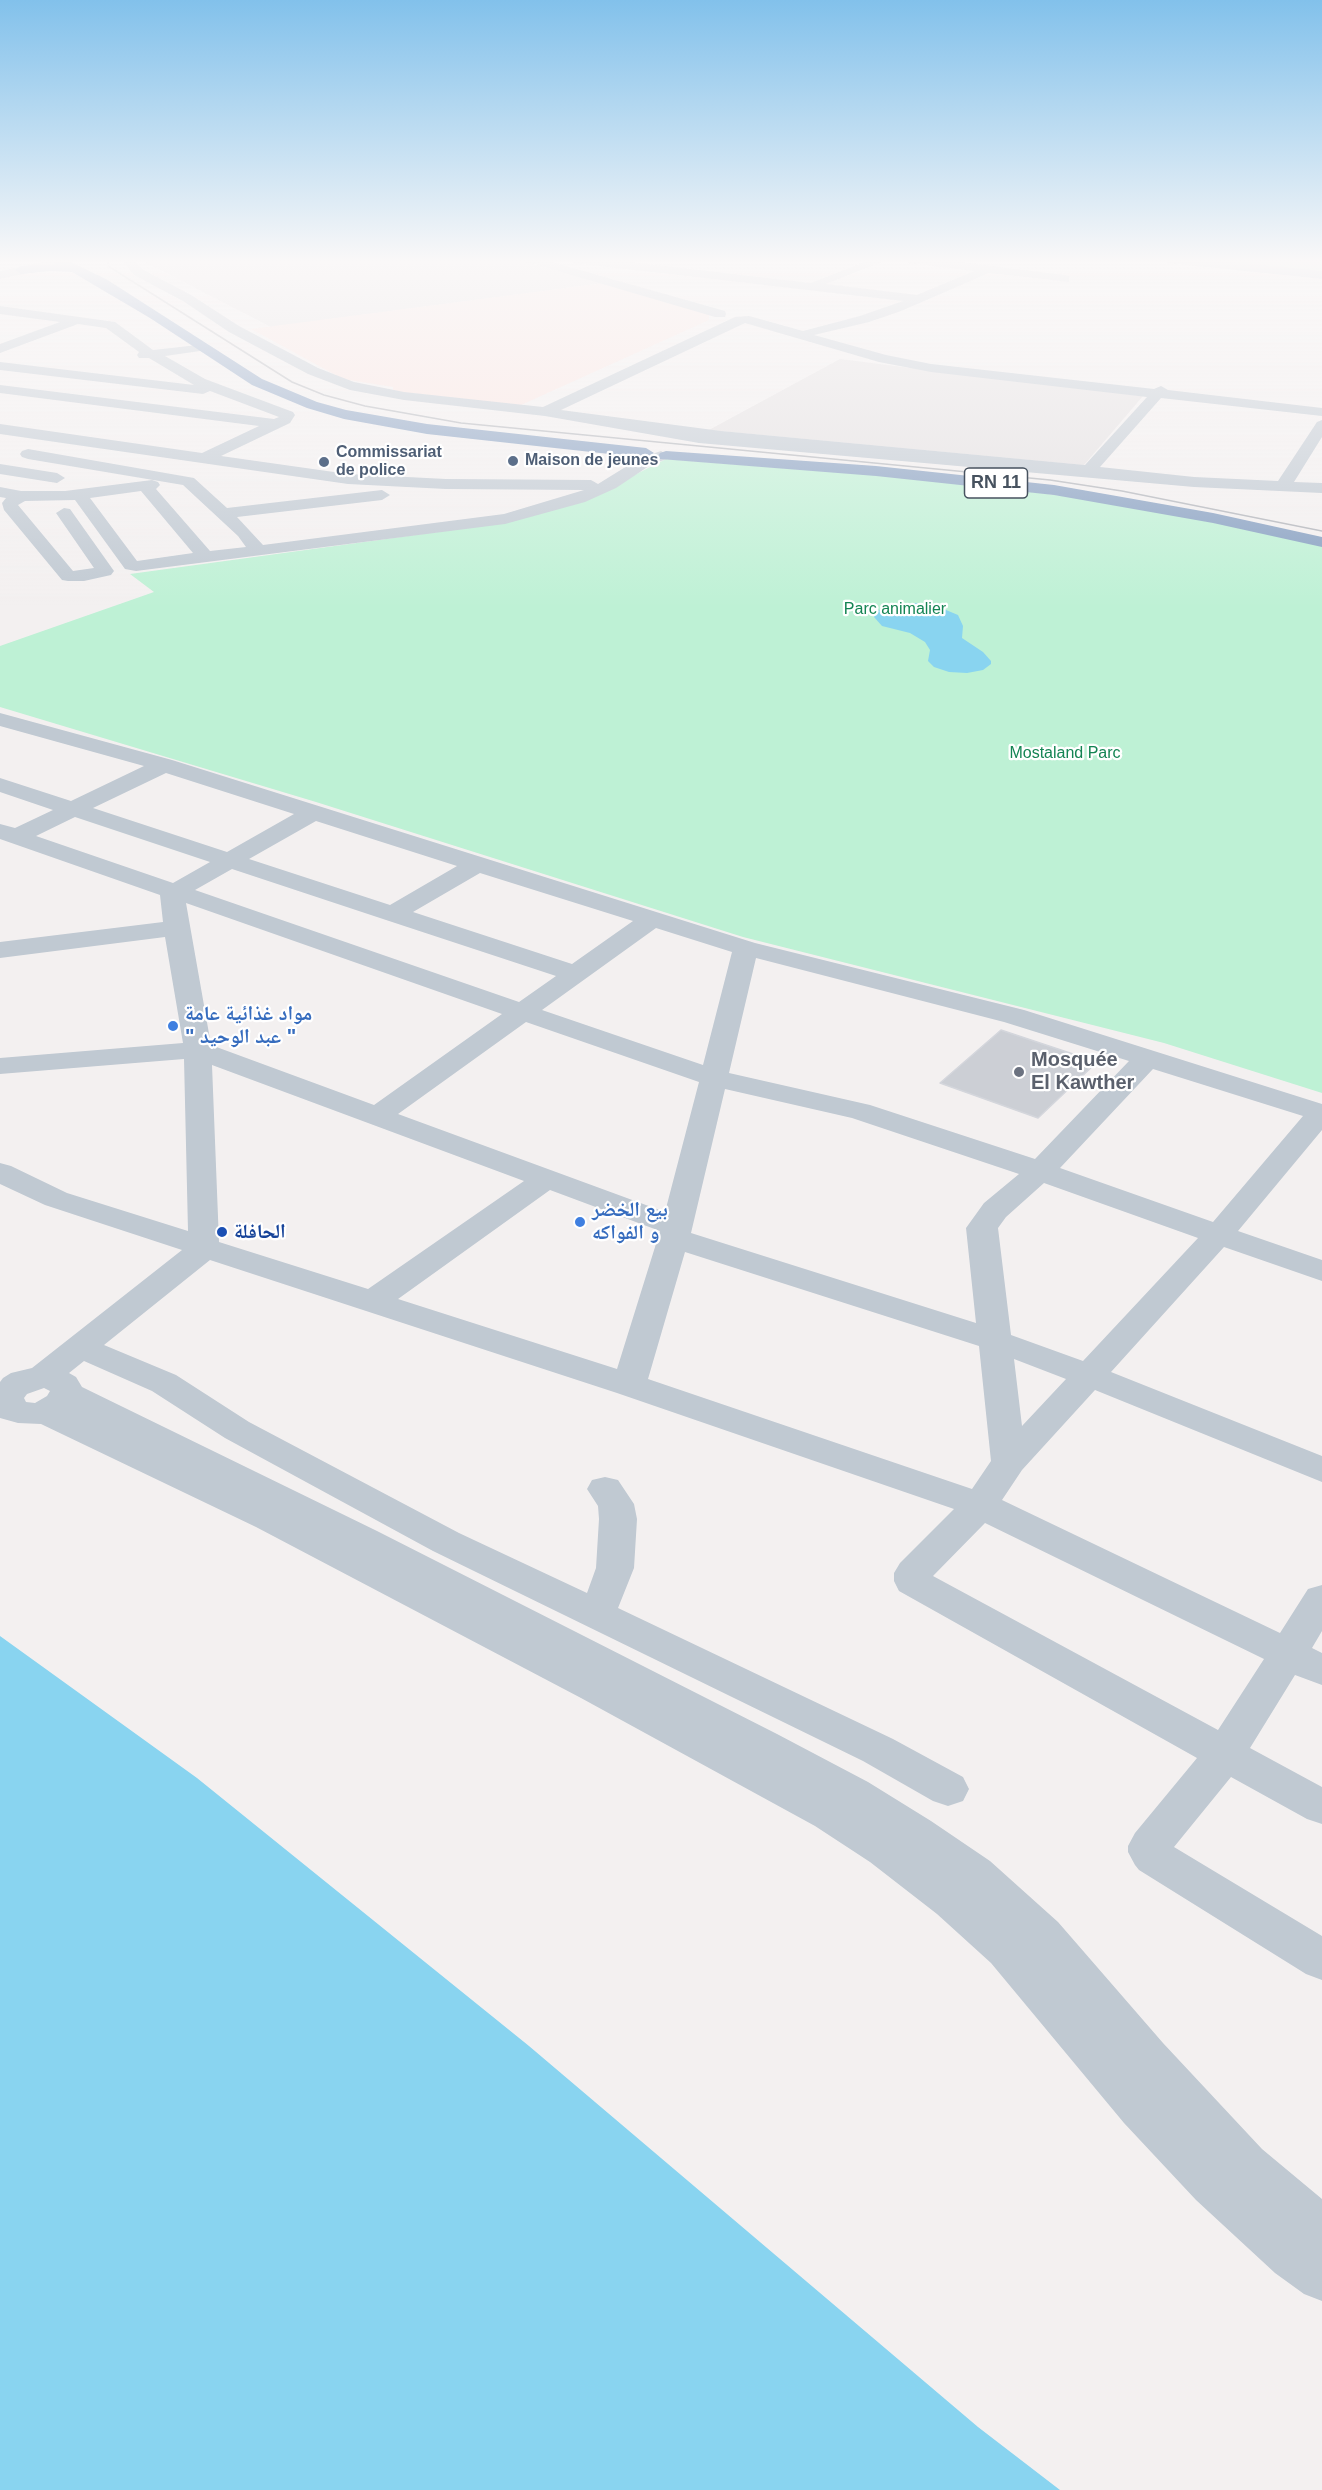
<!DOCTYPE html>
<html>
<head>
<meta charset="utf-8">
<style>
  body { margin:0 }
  canvas { display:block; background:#f3f0f0 }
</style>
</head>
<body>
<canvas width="1322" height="2490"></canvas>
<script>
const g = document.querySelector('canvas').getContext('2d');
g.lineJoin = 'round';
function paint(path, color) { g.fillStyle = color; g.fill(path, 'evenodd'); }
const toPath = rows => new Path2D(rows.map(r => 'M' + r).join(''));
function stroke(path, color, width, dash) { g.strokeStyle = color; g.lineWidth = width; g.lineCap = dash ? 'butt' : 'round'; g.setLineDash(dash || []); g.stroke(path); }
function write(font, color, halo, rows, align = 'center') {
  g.font = font + ' Arial,"Noto Naskh Arabic",sans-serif'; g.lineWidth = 4.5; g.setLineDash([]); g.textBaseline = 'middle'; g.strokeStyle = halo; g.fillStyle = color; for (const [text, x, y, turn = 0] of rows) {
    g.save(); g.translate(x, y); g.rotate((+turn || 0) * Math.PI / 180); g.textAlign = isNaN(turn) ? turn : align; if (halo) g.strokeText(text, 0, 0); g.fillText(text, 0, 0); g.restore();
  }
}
const education = toPath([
  [139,259,515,259,604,283,271,327],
  [840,359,981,377,1143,396,1084,465,709,430]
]);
const medical = toPath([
  [604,283,709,313,709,320,521,405,400,392,393,390,393,387,343,379,251,329]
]);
const green = toPath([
  [1187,259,1322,259,1322,273],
  [666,459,936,480,1103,501,1322,544,1322,1093,1164,1043,743,937,316,802,0,707,0,646,154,592,130,574,496,524,589,498]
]);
const water = toPath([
  [915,603,934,605,958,615,963,626,962,638,983,652,991,661,991,664,983,670,967,673,949,672,934,667,928,661,930,650,925,642,910,633,882,626,874,617,877,611,888,606],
  [0,1636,197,1778,529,2046,978,2427,1060,2490,0,2490]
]);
const building = toPath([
  [1001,1030,1097,1062,1038,1118,940,1083,1001,1030]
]);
const minor = toPath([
  [59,259,72,261,66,265,0,279,0,271,59,259],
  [121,259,133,259,142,269,191,295,239,326,318,368,354,382,404,392,543,407,735,317,749,316,803,331,860,316,903,301,574,263,568,259,604,259,811,283,872,259,889,259,826,284,917,295,974,271,909,263,903,259,936,259,1065,275,1069,276,1069,282,989,273,901,311,869,322,814,335,886,355,931,364,1154,389,1161,386,1168,390,1322,408,1322,416,1161,398,1100,467,1194,477,1278,481,1317,422,1322,420,1322,437,1294,482,1322,483,1322,493,1194,487,699,443,545,416,404,400,350,390,308,374,229,332,183,301,134,275,121,259],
  [745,323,879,362,931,372,1147,397,1085,465,721,431,561,410,745,323],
  [522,259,541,259,725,311,726,314,725,317,715,317,524,261,522,259],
  [0,306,115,322,153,350,207,344,209,347,207,350,165,356,205,379,293,412,295,415,290,423,221,456,348,474,446,479,591,480,598,484,640,458,661,451,669,456,667,459,652,464,616,488,585,502,505,524,136,571,125,569,75,500,25,501,18,505,73,571,94,568,56,513,64,508,70,509,114,571,111,575,84,581,68,581,62,580,4,510,2,503,6,498,0,497,0,487,21,491,65,491,152,480,158,482,160,485,156,489,210,551,246,547,238,536,183,485,28,459,22,457,20,454,22,451,28,449,194,478,227,508,382,490,390,495,382,500,237,517,263,545,504,514,584,490,446,489,348,484,0,434,0,424,202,453,259,426,0,393,0,385,274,419,279,417,210,391,203,394,0,370,0,362,194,385,149,358,139,358,137,355,139,352,106,328,78,324,0,353,0,344,60,322,0,314,0,306],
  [141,491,193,553,137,561,90,498,141,491],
  [0,464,57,473,65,478,57,483,0,474,0,464],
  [0,713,172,760,755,943,1024,1010,1322,1104,1322,1130,1238,1231,1322,1260,1322,1281,1224,1247,1111,1372,1322,1456,1322,1482,1095,1390,1022,1470,1002,1500,1280,1633,1308,1589,1322,1585,1322,1631,1312,1648,1322,1653,1322,1685,1295,1675,1250,1748,1322,1787,1322,1824,1307,1819,1231,1777,1174,1847,1322,1936,1322,1980,1306,1974,1139,1870,1135,1865,1128,1852,1128,1846,1135,1833,1197,1758,899,1591,894,1581,894,1573,900,1563,954,1509,617,1393,210,1260,104,1345,176,1375,249,1422,459,1533,587,1593,596,1568,599,1519,598,1506,587,1489,592,1480,605,1477,618,1480,634,1504,637,1519,634,1568,618,1608,893,1739,963,1777,969,1789,963,1801,948,1806,933,1801,863,1761,433,1551,225,1438,152,1391,84,1361,69,1373,76,1377,82,1387,377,1531,777,1734,868,1782,931,1821,990,1861,1058,1922,1163,2043,1262,2149,1322,2199,1322,2301,1304,2294,1275,2273,1196,2200,1124,2123,991,1963,937,1914,870,1862,815,1826,581,1698,256,1527,41,1424,18,1423,0,1418,0,1382,3,1378,11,1373,32,1368,182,1250,45,1205,0,1184,0,1163,11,1166,67,1193,188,1231,184,1059,0,1074,0,1058,183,1043,165,937,0,958,0,942,163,922,160,895,0,839,0,824,15,828,53,810,0,792,0,778,71,801,144,766,0,726,0,713],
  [166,773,294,814,227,852,93,808,166,773],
  [75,817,210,862,173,883,36,836,75,817],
  [316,821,457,866,390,905,249,859,316,821],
  [232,869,383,919,556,976,519,1002,195,890,232,869],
  [480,873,633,921,572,964,413,912,480,873],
  [186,903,502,1014,374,1105,211,1045,186,903],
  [656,928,732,952,703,1065,542,1010,656,928],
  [756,958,1004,1022,1129,1061,1035,1159,870,1105,729,1073,756,958],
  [526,1022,699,1082,665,1212,398,1114,526,1022],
  [212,1065,524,1181,368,1289,219,1242,212,1065],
  [1153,1069,1303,1116,1213,1222,1060,1168,1153,1069],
  [725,1089,852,1118,1019,1174,984,1203,966,1228,976,1323,691,1233,725,1089],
  [1044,1183,1198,1238,1083,1361,1011,1335,998,1228,1006,1217,1044,1183],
  [550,1190,660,1231,617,1369,398,1299,550,1190],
  [685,1252,979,1346,991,1461,972,1489,648,1379,685,1252],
  [1014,1359,1066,1379,1022,1426,1014,1359],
  [44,1388,50,1391,47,1396,35,1403,26,1402,24,1398,27,1394,44,1388],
  [985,1523,1264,1659,1218,1730,933,1576,985,1523]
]);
const major = toPath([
  [1162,259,1203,259,1322,271,1322,279,1168,263,1162,259]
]);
const highway = toPath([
  [54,259,64,259,106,279,262,379,317,402,346,410,427,424,646,448,654,453,646,458,427,434,344,419,307,408,252,385,150,318,72,272,50,271,21,274,15,270,21,266,55,264,54,259],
  [666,451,876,466,1054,485,1213,513,1322,537,1322,547,1213,523,1054,495,876,476,660,459,658,456,660,453,666,451]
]);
const tram = toPath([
  [108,259,108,266,292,382,324,395,365,406,461,423,1050,480,1122,491,1322,531]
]);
const markers = [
  [513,461,6,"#5c6f8a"],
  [324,462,6,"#5c6f8a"],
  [173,1026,6,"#3f7fe0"],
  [1019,1072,6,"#6b7280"],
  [580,1222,6,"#3f7fe0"],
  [222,1232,6,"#1a4fb4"]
];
const farServicenames = [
  ["Commissariat",336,453],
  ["de police",336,471],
  ["Maison de jeunes",525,461]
];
const farParknames = [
  ["Parc animalier",895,610],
  ["Mostaland Parc",1065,754]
];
const shields = [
  [996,483,63]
];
const shieldNames = [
  ["RN 11",996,483]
];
const shopNames = [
  ["مواد غذائية عامة",185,1014],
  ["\" عبد الوحيد \"",185,1037],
  ["بيع الخضر",592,1210],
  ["و الفواكه",592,1233]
];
const worshipNames = [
  ["Mosquée",1031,1060],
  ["El Kawther",1031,1083]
];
const transitNames = [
  ["الحافلة",234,1232]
];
paint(education, '#e4e1e2');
paint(medical, '#fce5e1');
paint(green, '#bef1d5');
paint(water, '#89d4f0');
paint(building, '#cccfd5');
stroke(building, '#d4d6dc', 1.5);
paint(minor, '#c0c9d2');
paint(major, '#afbed0');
paint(highway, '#869fc1');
stroke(tram, '#b2b5bb', 1.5);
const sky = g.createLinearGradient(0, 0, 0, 608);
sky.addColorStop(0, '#82c1eb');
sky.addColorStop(0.43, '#faf8f8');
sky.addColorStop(1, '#faf8f800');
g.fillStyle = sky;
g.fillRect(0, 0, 1322, 608);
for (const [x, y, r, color] of markers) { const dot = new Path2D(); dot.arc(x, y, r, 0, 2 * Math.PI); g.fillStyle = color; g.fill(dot); stroke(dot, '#fff', 2); }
write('bold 16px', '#4e5e75', '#fff', farServicenames, 'left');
write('16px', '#148453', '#fff', farParknames);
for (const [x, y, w] of shields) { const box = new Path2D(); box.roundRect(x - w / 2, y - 15, w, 30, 4.5); g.fillStyle = '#fff'; g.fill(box); stroke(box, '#47525f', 1.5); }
write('bold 18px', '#47525f', null, shieldNames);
write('bold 20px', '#366cbe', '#fff', shopNames, 'left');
write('bold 20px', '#5b616d', '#fff', worshipNames, 'left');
write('bold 20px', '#164399', '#fff', transitNames, 'left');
</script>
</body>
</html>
